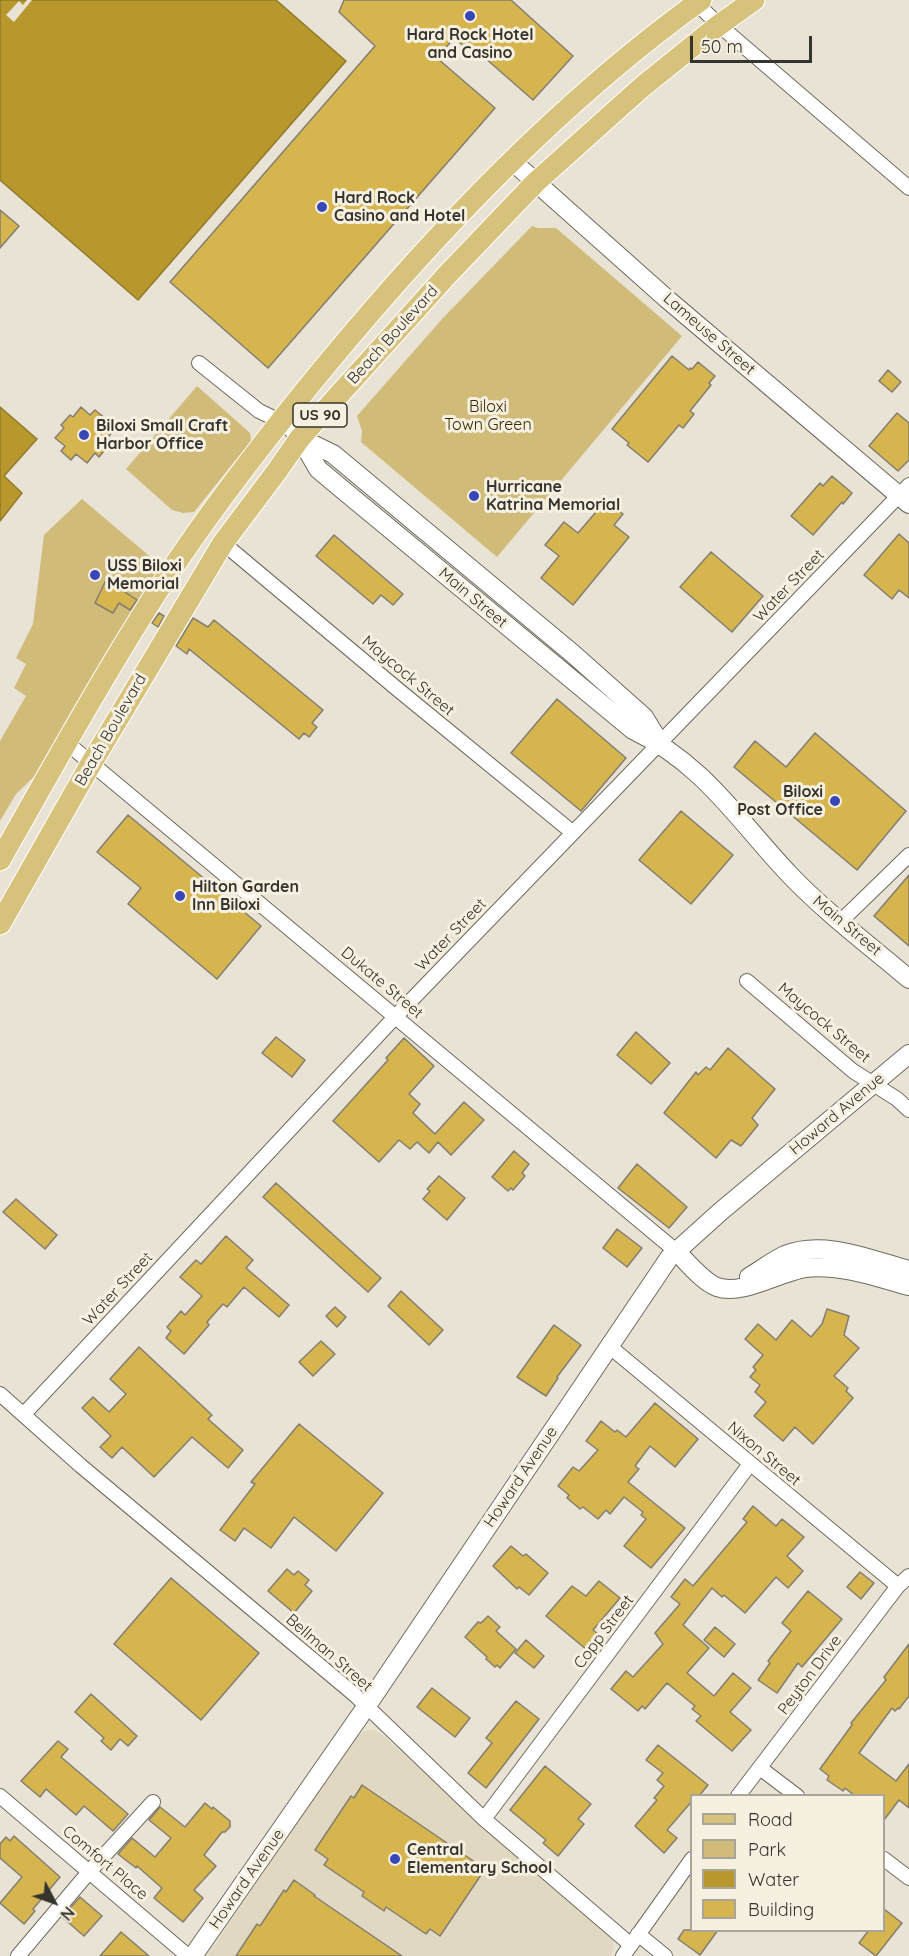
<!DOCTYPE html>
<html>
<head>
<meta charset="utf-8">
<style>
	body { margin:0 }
	#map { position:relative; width:909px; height:1956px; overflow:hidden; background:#e8e3d4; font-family:Quicksand,sans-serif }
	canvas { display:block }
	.legend { position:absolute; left:690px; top:1794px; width:195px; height:138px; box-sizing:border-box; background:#f6f0e1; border:2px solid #a9a599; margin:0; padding:8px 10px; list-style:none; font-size:18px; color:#36342e }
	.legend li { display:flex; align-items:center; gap:12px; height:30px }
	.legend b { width:30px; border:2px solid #a9a599 }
	.north { position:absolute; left:24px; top:1872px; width:60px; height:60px; -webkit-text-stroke:4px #f6f0e1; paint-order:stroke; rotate:131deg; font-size:16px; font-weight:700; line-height:24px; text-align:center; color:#36342e }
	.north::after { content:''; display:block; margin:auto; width:21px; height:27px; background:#36342e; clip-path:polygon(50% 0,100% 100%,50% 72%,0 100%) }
	.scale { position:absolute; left:690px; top:36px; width:122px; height:27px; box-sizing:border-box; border:3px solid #36342e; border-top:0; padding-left:8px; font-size:18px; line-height:21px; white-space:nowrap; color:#36342e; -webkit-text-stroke:4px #f6f0e1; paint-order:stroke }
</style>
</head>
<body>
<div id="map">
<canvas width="909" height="1956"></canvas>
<ul class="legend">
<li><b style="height:8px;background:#d7c27b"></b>Road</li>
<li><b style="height:16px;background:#d1bb79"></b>Park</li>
<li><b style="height:16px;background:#b8982c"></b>Water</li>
<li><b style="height:16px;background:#d6b54e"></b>Building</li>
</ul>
<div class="north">N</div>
<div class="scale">50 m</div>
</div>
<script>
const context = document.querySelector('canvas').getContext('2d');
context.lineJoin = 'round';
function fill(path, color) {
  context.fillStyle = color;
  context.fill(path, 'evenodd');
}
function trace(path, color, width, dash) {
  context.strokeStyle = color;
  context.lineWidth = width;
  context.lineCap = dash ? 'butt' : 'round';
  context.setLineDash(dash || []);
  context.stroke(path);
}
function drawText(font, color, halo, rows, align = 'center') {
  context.font = font + ' Quicksand,sans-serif';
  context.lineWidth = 6;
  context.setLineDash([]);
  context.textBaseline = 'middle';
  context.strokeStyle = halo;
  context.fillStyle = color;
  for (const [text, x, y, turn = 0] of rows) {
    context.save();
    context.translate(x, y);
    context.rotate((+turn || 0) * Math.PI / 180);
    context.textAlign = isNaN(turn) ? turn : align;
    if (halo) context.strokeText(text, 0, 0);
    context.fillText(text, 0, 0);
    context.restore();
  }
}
fill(new Path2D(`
	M368,1730h7l8,6 225,195 5,8 1,8 -3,9h-404l145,-214 7,-8z`), '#e0d8c1');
fill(new Path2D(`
	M532,226l6,2h18l126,108 -185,221 -136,-115 1,-11 -5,-15 86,-98z
	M197,386l53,47 1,8 -57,71 -11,1 -11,-3 -46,-41z
	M82,499l78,66 -118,204 -26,25 -16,27v-80l26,-45 -12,-8 12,-24 -10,-6 17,-34 11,-89z`), '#d1bb79');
const water = new Path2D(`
	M0,0h276l70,61 -208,239 -138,-120z
	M0,407l37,32 -33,37 18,17 -22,28z`);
fill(water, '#b8982c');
trace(water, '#917a2d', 1.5);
fill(new Path2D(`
	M27,0h5l-18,22 -8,-7 13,-14 4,4z`), '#e8e3d4');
const building = new Path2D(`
	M344,0h167l62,56 -40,44 -64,-56 -3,4 -12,-10 -17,20 58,50 -227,260 -98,-86 205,-236 -36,-34z
	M0,210l19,16 -19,22z
	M672,356l17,14 1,-2 2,1 6,-7 17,14 -6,7 2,2 -21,26 4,3 -11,14 -4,-3 -31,37 -21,-17 2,-2 -17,-14z
	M888,370l13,12 -9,10 -13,-11z
	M81,407l9,8 5,-5 11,9 -4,5 10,8 -8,11 4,3 -9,11 -4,-4 -8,10 -11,-9 -5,6 -10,-9 4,-5 -10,-8 9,-10 -3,-3 9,-10 3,2z
	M897,413l12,10v37l-11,11 -29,-25z
	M832,476l20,17 -9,11 -1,-2 -29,33 -22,-19 29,-33 3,3z
	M603,498l20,16 -9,11 15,12 -56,68 -32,-27 18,-22 -14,-11 19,-23 14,11 18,-21 -3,-2z
	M899,534l10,9v55l-10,-8 -7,9 -28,-24z
	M334,535l69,59 -10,11 -12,-10 -8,9 -57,-48z
	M711,552l52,44 -31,36 -52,-45z
	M108,576l20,11 -3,5 12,8 -7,10 -11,-7 -6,10 -18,-10z
	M159,613l5,3 -6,11 -6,-4z
	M193,618l15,9 6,-7 109,90 -11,13 5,4 -8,10 -5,-4 -5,6 -110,-90 -2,5 -11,-8z
	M557,699l69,59 -45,53 -70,-58z
	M815,733l91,78 -49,59 -123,-103 21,-26 31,26z
	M681,811l52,44 -42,49 -52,-44z
	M128,815l133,111 -44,53 -89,-75 13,-16 -44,-36z
	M909,875v71l-35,-30z
	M636,1032l34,31 -19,21 -34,-29z
	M276,1037l29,23 -13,17 -30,-24z
	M404,1038l30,28 -25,28 11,10 -7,9 22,21 29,-32 20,18 -33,35 -13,-13 -9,11 -12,-11 -7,7 -11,-9 -20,22 -46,-41 55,-61 -2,-2z
	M728,1048l47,41 -23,29 6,7 -17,21 -10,-6 -15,18 -52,-45 32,-41 2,3 8,-8 4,3z
	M514,1151l15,13 -7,9 3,3 -12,14 -2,-2 -3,3 -16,-14z
	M637,1164l50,43 -18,21 -51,-40z
	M439,1176l26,22 -18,22 -24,-21 7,-8 -3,-2z
	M276,1183l105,95 -13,14 -105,-95z
	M16,1199l41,36 -12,14 -42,-37z
	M617,1229l25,19 -15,19 -24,-19z
	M226,1236l27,24 -7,8 43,37 -10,12 -35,-30 -17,20 -4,-3 -16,18 2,3 -25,29 -18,-16 5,-7 -4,-4 14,-16 4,4 17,-19 -22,-19 16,-17 5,4z
	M401,1291l42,39 -14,15 -41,-39z
	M335,1307l11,10 -9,10 -11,-11z
	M827,1309l22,7 -5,19 15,13 -25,28 14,12 -2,3 7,7 -40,46 -18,-17 -12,14 -29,-25 12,-14 -11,-10 5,-7 -10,-8 6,-7 -3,-3 10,-12 -18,-16 13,-15 18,16 16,-20 19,17 11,-13z
	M554,1325l27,20 -24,32 1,1 -12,18 -29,-19z
	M321,1341l14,13 -22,22 -14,-14z
	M139,1347l73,68 -4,4 35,31 -15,18 -36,-31 -38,40 -32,-30 -10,11 -12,-11 11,-11 -29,-28 11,-11 16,15 17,-18 -16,-15z
	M655,1403l43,36 -23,28 -25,-21 -15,20 4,3 -11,13 57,46 -34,40 -27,-22 22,-27 -5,-4 2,-3 -19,-15 -14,17 -4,-4 -8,9 -15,-12 -3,2 -13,-11 2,-3 -11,-9 15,-19 6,4 19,-21 -12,-9 15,-20 14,11 2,-2 9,7z
	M299,1424l84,69 -47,58 -42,-34 -23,31 -27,-20 -9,13 -15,-11 35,-46 -4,-2z
	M753,1506l23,20 6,-7 22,18 -17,19 16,15 -15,17 -12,-11 -31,36 -21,-18 -2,2 -10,-9 -29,37 26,23 -22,25 27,23 19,-23 18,15 -21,24 21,18 -19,21 -36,-30 5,-5 -9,-7 3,-3 -28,-23 -22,26 -3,-3 -4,5 -27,-22 15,-18 7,6 30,-33 -8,-11 25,-29 -9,-7 14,-18 8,7 54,-64 -4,-3z
	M511,1546l12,10 3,-2 22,19 -19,22 -10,-8 -2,2 -24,-23z
	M287,1569l7,6 4,-4 11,9 -4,5 7,6 -18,22 -26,-22z
	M860,1572l14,11 -13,16 -14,-12z
	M171,1578l88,75 -58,67 -87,-76z
	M599,1581l21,17 -27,32 6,5 -12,15 -41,-34 26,-30 14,10z
	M808,1591l34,28 -40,48 -4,-4 -21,30 -19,-13 12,-17 -2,-2 23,-30 -9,-8z
	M488,1616l12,11 -4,4 20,18 -16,19 -3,-3 -2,2 -9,-8 1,-2 -22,-20 13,-15 3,1z
	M715,1627l20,17 -11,13 -20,-17z
	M526,1640l18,16 -10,12 -19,-15z
	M909,1644v52l-10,13 -1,-1 -3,3 -3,-3 -33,45 37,28 13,-17v44l-10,-8 -15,20v-24h-29l-10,-8 -2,3 -16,-11 2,-4 -9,-7 32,-44 -1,-2 35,-43 -2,-3z
	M432,1688l38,30 -15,19 -38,-30z
	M91,1694l46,42 -9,10 -8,-7 -9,11 -10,-9 3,-3 -29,-26z
	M516,1701l23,18 -53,69 -18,-15 24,-30 -6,-5z
	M58,1741l10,8 -7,8 67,57 -15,17 -29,-25 -8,9 -30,-26 -6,8 -19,-16z
	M658,1745l50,40 -9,11h-7v5l-25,29 10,8 -13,15 -29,-27 22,-26 -3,-2 10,-12 -7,-6 6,-7 -17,-13z
	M545,1766l46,38 -13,15 6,5 -26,32 -15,-13 3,-3 -36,-30z
	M362,1785l123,84 -45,67 -10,-7 -4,5 -40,-27 -2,4 -22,-15 2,-4 -40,-27 4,-6 -13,-9 36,-54 3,2z
	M205,1803l7,6 1,-2 17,14v6l-5,5h-3l-18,23 12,11 -22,24 9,8 -20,24 -29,-24 8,-10 -25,-22 -1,2 -18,-14 14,-16 23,19 16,-19 -22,-18 11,-13 25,20z
	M14,1836l46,41 -27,32 2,2 -11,13 -24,-21 22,-26 -22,-19v-14l6,-7 4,4z
	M294,1880l21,15 -1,1 88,60h-166l21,-32 3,2 24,-36 2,2z
	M80,1897l22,19 -18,20 -22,-19z
	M884,1909l18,14 -26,33 -17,-13 10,-13h15z
	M684,1930h34l-18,25 -22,-16z
	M121,1932l28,24h-49z`);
fill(building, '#d6b54e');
trace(building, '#837e70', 1.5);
const street = new Path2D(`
	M696,3l23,22 190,163
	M199,363l60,48 21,10 20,17
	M223,543l173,145 176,144
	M67,743l609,508
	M841,921l68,-66
	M747,981l106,90 44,28 12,11
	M609,1346l289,240
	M0,1394l81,72 274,229 129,124 147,126
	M24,1414l372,-398 513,-531
	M760,1768l37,28
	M0,1796l188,160
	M738,1796l160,-210 11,-10
	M484,1819l266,-355
	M884,1859l25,19
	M638,1934l27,22
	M18,1956l71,-84 64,-70
	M623,1956l69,-97`);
const secondary = new Path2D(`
	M512,161l155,138 242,205
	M300,438l18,31 19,16 296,245c71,34 104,89 156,144 36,38 80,71 120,105
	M300,438l33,16 239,199 72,64 16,26
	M676,1251c10,10 27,31 41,36 25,9 62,-15 88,-19 35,-4 71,9 104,18
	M749,1277c12,-7 23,-16 36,-22 39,-16 86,5 124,15
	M193,1956l173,-249 303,-449 51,-46 189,-158`);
const primary = new Path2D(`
	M0,860c50,-88 99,-177 153,-262 52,-82 113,-160 174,-234 111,-134 233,-262 374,-364
	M0,924l92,-162 131,-219 54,-72 23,-33 147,-163 89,-93 106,-95 77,-62 35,-25`);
trace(street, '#706b5d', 16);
trace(secondary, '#706b5d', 20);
trace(primary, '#fff', 23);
trace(street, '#fff', 14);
trace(secondary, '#fff', 18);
trace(primary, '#d7c27b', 21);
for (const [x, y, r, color] of [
	[470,16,6,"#3846b8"],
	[322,207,6,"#3846b8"],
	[84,435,6,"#3846b8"],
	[474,496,6,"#3846b8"],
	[95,575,6,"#3846b8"],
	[835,801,6,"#3846b8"],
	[180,896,6,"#3846b8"],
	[395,1859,6,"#3846b8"]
]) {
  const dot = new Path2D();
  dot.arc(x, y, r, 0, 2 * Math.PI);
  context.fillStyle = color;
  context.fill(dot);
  trace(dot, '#f6f0e1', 2);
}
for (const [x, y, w] of [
	[320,415,54]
]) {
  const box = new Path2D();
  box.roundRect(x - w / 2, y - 12, w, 24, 4.5);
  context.fillStyle = '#f6f0e1';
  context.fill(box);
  trace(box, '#36342e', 1.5);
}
drawText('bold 15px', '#36342e', null, [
	["US 90",320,415]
]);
drawText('bold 16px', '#36342e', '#f6f0e1', [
	["Hard Rock Hotel",470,35,"center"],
	["and Casino",470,53,"center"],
	["Hard Rock",334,198],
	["Casino and Hotel",334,216],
	["Biloxi Small Craft",96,426],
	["Harbor Office",96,444],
	["Hurricane",486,487],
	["Katrina Memorial",486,505],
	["USS Biloxi",107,566],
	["Memorial",107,584],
	["Biloxi",823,792,"right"],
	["Post Office",823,810,"right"],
	["Hilton Garden",192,887],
	["Inn Biloxi",192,905],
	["Central",407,1850],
	["Elementary School",407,1868]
], 'left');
drawText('16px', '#36342e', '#f6f0e1', [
	["Lameuse Street",709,334,41],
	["Beach Boulevard",393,335,-48],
	["Water Street",789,586,-46],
	["Main Street",473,598,40],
	["Maycock Street",408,676,40],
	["Beach Boulevard",111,730,-60],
	["Main Street",847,926,40],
	["Water Street",451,935,-46],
	["Dukate Street",382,983,40],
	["Maycock Street",824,1023,40],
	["Howard Avenue",837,1114,-40],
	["Water Street",118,1289,-47],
	["Nixon Street",764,1454,40],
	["Howard Avenue",521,1477,-56],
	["Copp Street",604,1632,-53],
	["Bellman Street",329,1653,41],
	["Peyton Drive",810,1675,-53],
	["Comfort Place",105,1863,40],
	["Howard Avenue",247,1879,-55]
]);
drawText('16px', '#372a00', '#f6f0e1', [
	["Biloxi",488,407],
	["Town Green",488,425]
]);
</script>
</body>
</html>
